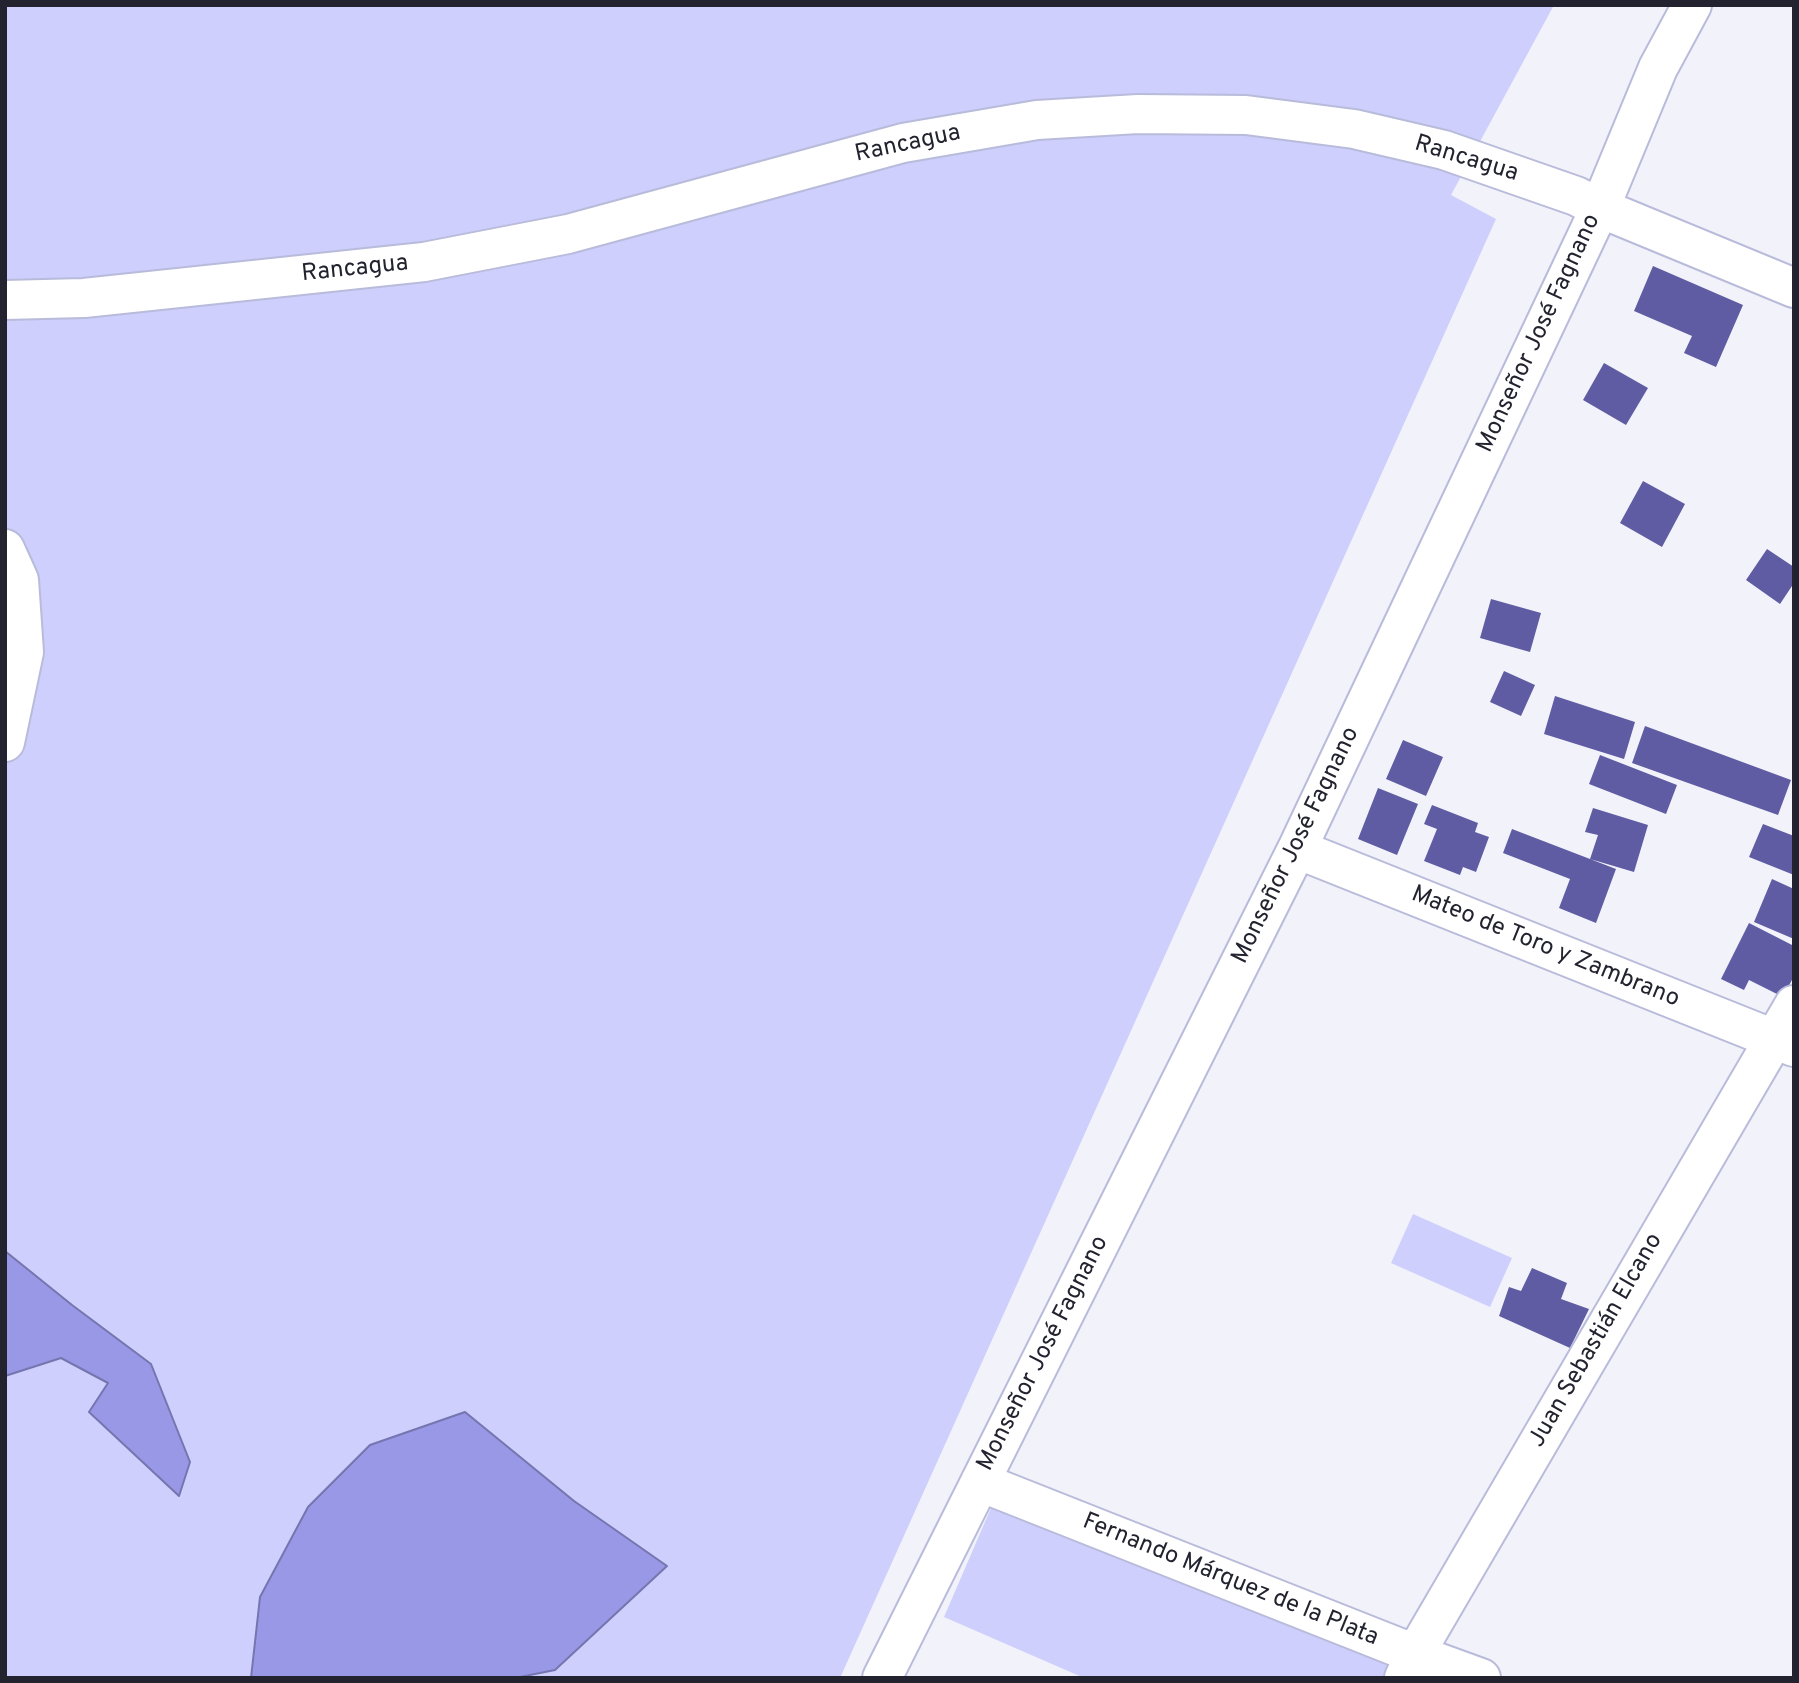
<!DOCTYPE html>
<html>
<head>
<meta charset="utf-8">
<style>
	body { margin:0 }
	#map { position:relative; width:1799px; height:1683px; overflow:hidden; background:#f2f3fa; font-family:Overpass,sans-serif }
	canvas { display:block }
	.frame { position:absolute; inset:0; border:7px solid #22232f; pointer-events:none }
</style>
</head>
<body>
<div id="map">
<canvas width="1799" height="1683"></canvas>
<div class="frame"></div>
</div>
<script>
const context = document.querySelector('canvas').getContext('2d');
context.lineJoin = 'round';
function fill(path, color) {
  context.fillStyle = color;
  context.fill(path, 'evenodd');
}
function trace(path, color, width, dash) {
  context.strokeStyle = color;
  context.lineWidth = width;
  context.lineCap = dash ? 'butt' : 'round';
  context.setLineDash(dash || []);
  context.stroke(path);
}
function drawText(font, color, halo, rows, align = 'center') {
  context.font = font + ' Overpass,sans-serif';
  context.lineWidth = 7;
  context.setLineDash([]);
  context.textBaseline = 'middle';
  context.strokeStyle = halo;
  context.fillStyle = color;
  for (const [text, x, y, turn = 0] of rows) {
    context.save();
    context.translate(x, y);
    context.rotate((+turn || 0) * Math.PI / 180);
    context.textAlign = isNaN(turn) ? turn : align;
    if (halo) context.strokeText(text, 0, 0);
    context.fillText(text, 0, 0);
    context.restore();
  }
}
fill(new Path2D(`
	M5,5h1549l-103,190 45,24 -656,1459h-325l40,-8 111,-104 -92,-65 -314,96 -9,81h-246v-302l56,-18 47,25 -19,29 90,83 -107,-190 -67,-54z
	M1413,1214l99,44 -22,49 -99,-44z
	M997,1494l407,176 -4,8h-316l-140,-61z`), '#cecffc');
const water = new Path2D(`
	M5,1251l67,54 79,59 39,98 -11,34 -90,-84 19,-29 -47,-25 -56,18z
	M465,1412l109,89 93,65 -112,104 -40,8h-264l9,-81 48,-90 62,-62z`);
fill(water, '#9998e6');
trace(water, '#7575af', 2);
fill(new Path2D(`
	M1653,266l90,39 -27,62 -32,-14 8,-17 -58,-25z
	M1604,363l44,25 -22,37 -43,-25z
	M1643,481l42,23 -23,43 -42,-24z
	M1767,549l27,18v16l-14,21 -34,-24z
	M1491,599l50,14 -11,39 -50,-14z
	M1504,671l31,14 -14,31 -31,-14z
	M1555,696l80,26 -11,37 -80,-25z
	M1645,726l146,54 -13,35 -146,-52z
	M1403,740l40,17 -17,39 -40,-17z
	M1600,755l77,30 -11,29 -77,-30z
	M1378,788l40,16 -21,51 -39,-16z
	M1432,805l46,18 -3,9 14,5 -13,35 -13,-5 -3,8 -36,-14 13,-32 -13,-5z
	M1593,808l55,17 -14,47 -44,-13 8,-24 -13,-3z
	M1763,824l31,12v39l-45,-18z
	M1512,829l104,40 -20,54 -37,-15 11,-29 -67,-26z
	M1772,879l22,10v50l-40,-17z
	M1749,923l45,23v30l-11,21 -34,-17 -5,10 -23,-11z
	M1532,1268l35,15 -6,16 28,10 -19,39 -71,-32 10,-29 12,4z`), '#5f5ca3');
const minor = new Path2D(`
	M5,300l79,-2 340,-36 144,-28 335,-91 134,-23 101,-6 108,1 108,14 90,21 132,46 24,12 194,80
	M5,549l14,31 5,72 -19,90
	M1297,849l497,198
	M980,1482l435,172 66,24
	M882,1678l415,-829 303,-641 58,-140 34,-63
	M1404,1678l11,-24 379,-649`);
trace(minor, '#b9bbdb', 42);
trace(minor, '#fff', 38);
drawText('24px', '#22232f', '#fff', [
	["Rancagua",908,145,-12],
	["Rancagua",1466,160,17],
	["Rancagua",355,270,-6],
	["Monseñor José Fagnano",1540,334,-65],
	["Monseñor José Fagnano",1297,846,-64],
	["Mateo de Toro y Zambrano",1545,948,22],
	["Juan Sebastián Elcano",1597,1341,-60],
	["Monseñor José Fagnano",1044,1354,-63],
	["Fernando Márquez de la Plata",1230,1581,22]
]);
</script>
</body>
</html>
